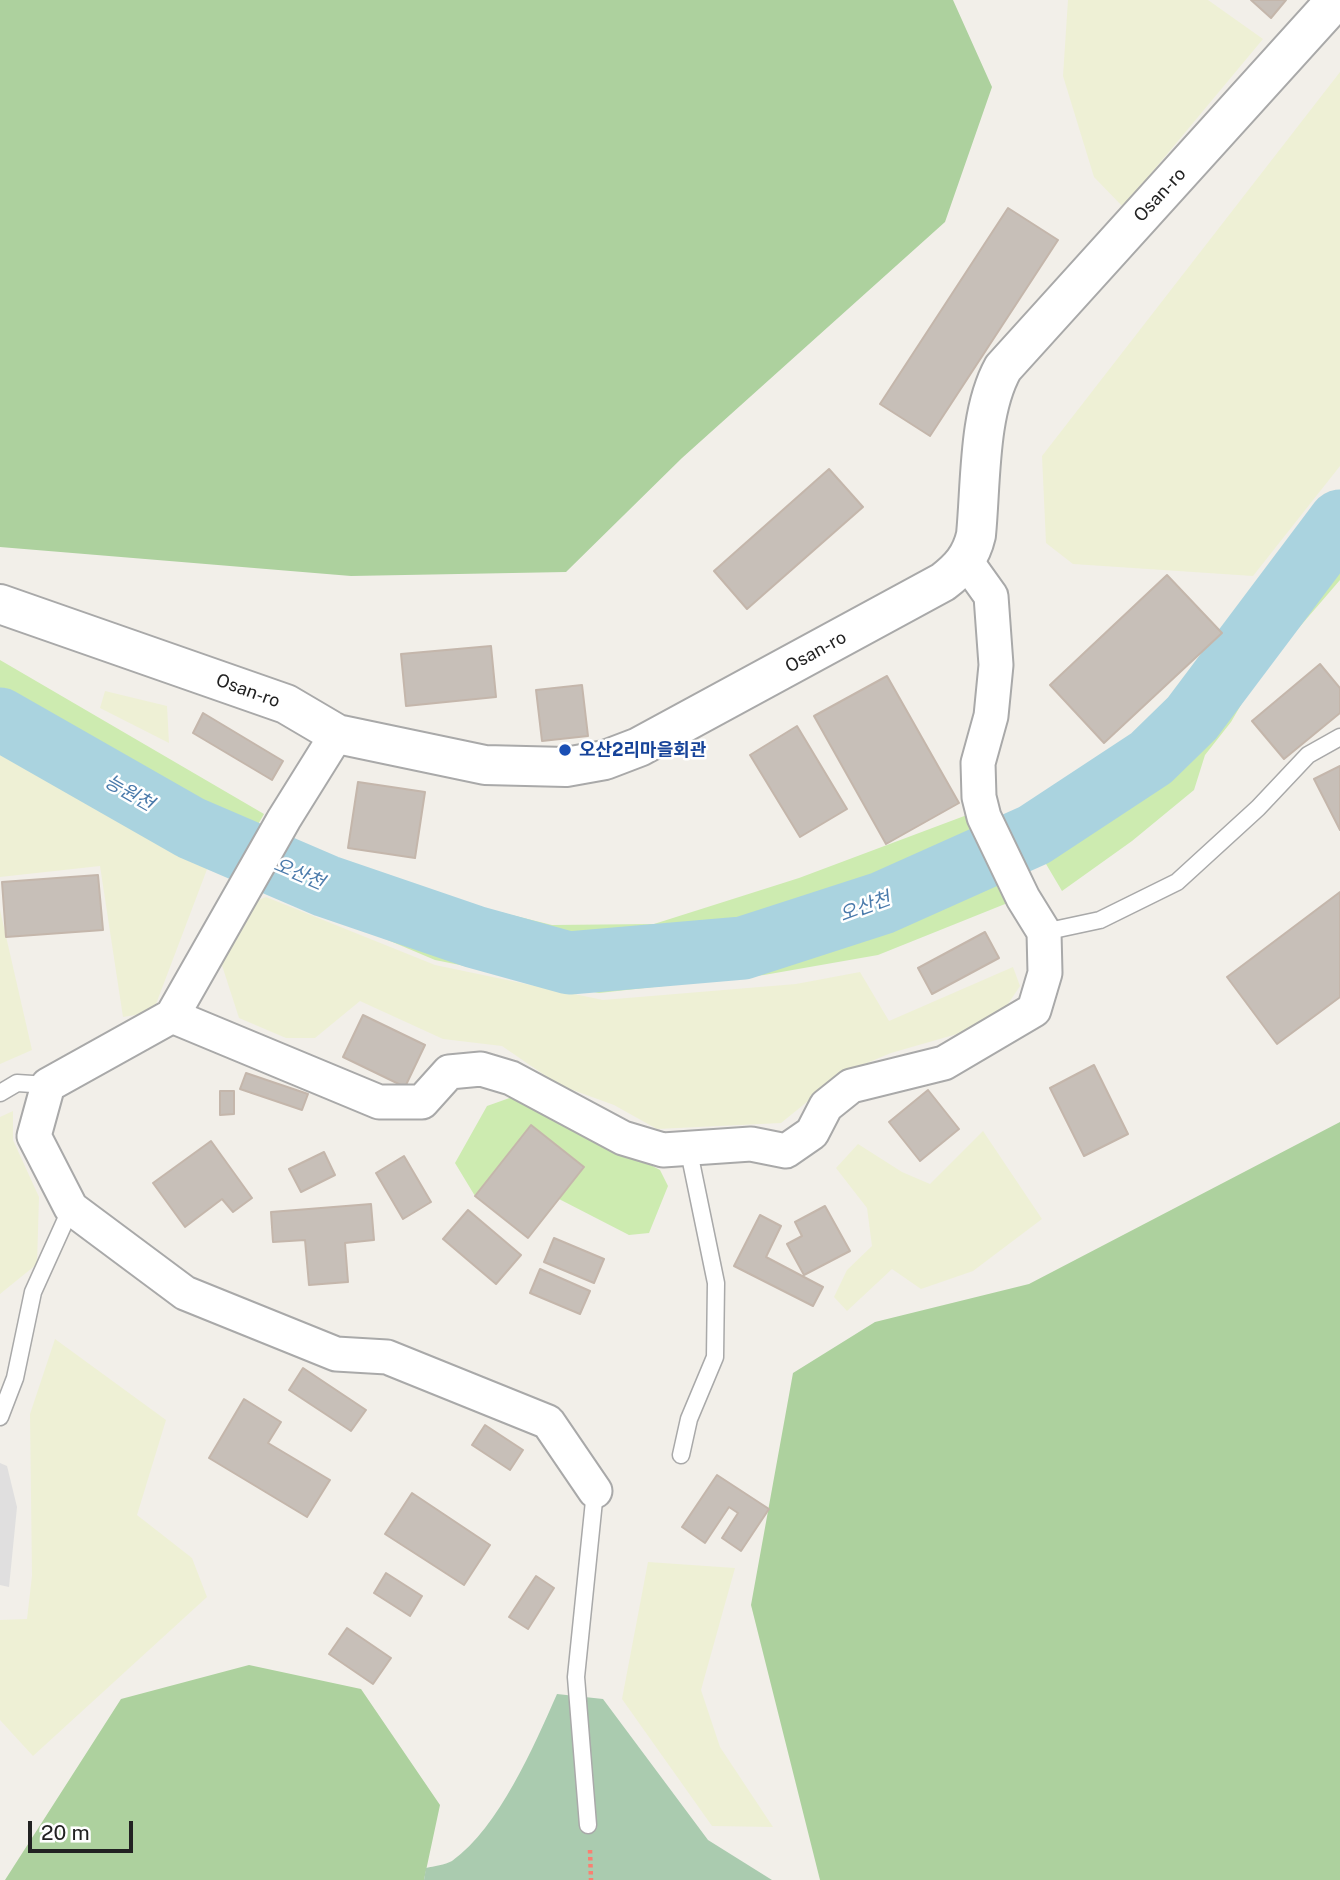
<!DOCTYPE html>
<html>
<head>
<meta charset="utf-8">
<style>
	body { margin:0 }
	#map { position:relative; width:1340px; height:1880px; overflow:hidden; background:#f2efe9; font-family:"Public Sans",sans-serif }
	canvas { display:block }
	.scale { position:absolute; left:28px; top:1821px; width:105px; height:32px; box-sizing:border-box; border:4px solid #222; border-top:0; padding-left:9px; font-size:21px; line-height:24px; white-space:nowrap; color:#222; -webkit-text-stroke:5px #fff; paint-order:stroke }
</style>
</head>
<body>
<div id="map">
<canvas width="1340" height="1880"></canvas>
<div class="scale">20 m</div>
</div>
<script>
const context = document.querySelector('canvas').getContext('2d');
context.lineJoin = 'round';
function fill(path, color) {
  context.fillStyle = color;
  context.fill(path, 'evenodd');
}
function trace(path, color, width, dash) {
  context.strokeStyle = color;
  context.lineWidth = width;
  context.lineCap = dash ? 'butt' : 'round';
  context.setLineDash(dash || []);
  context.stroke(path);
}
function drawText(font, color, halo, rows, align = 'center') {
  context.font = font + ' "Public Sans","Noto Sans KR",sans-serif';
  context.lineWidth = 5;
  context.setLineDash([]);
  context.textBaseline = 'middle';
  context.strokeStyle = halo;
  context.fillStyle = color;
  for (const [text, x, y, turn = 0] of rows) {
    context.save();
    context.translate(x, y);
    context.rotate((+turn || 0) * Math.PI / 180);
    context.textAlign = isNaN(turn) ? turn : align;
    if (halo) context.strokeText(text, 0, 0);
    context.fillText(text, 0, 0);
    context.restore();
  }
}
fill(new Path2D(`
	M0,1463l7,3 10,41 -8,80 -9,-2z`), '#e0dfdf');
fill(new Path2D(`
	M1068,0h140l55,39 -140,168 -29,-30 -31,-101z
	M1340,72v394l-87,110 -180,-12 -27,-21 -4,-87z
	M105,691l62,15 2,37 -69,-35z
	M0,752l209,112 -56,148 -30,5 -23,-151 -100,11z
	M266,897l169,68 168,35 193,-16 64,-12 29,49 124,-54 7,19 -16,24 -47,24 -66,19 -29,12 -28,15 -53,43 -124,6 -43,-24 -55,-20 -57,-39 -59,-7 -83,-38 -45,37h-29l-47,-20 -21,-65 33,-50z
	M0,910l32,140 -32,14z
	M13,1111v29l26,57 -2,67 -37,30v-177z
	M983,1131l59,88 -69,52 -52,18 -29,-20 -45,42 -13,-14 13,-27 25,-24 -5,-38 -31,-40 22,-24 44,28 28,12z
	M55,1339l111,81 -29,95 55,43 15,39 -174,159 -33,-36v-100l27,-1 5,-43 -2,-162z
	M648,1562l87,6 -34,122 19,57 53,80 -61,-1 -90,-127z`), '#eef0d5');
fill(new Path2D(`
	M1340,495v17l-153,204 -42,39 -117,77 -10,-14 53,-26 62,-43 54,-52 36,-43z
	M1340,530v50l-81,94 -28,48 -26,33 -11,35 -62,51 -70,50 -29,-49 68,-38 48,-37 49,-45 41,-59z
	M0,660l264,154 -19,33 -35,-16 -210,-119z
	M0,722l191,109 49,21 -4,12 -41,-14 -87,-49 -108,-53z
	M967,815l20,36 -108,48 -136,44 -174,16 -290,-98 10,-18 98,41 165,41 102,-1 145,-46z
	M996,860l19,40 -137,55 -114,20 -165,18 -164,-33 -170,-72 8,-19 45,20 249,78 176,-15 142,-44z
	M518,1095l142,75 8,16 -19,47 -20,2 -70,-36 -31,39 -53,-42 -20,-33 32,-57z`), '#cdebb0');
fill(new Path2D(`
	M0,0h953l39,87 -47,135 -263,236 -116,114 -215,4 -351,-29z
	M1340,1122v758h-520l-69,-275 42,-232 82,-51 154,-38z
	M249,1665l112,24 79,116 -16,75h-419l116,-181z`), '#add19e');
fill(new Path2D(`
	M557,1694l46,5 105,141 64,40h-348l2,-12c8,-2 19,-3 26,-7 47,-34 82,-115 105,-167z`), '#aacbaf');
trace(new Path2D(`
	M0,719l191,109 135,58 149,51 94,26 174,-15 139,-45 152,-68 117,-77 41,-40 148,-197`), '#aad3df', 63);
const building = new Path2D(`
	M1251,0h35l-15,18z
	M1008,208l50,32 -128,196 -50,-32z
	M829,469l34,38 -116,102 -33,-38z
	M1167,575l55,58 -118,110 -54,-58z
	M491,646l5,51 -90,9 -5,-52z
	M1320,664l20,24v25l-56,46 -32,-38z
	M887,676l72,127 -73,41 -72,-128z
	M582,685l6,51 -46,5 -6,-51z
	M203,713l80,48 -11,19 -79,-47z
	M797,726l50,83 -47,28 -50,-82z
	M1340,766v64l-26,-51z
	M358,782l67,10 -10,66 -67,-10z
	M98,875l5,55 -97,7 -4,-55z
	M1340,892v105l-63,47 -50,-67z
	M985,932l14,26 -67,36 -14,-26z
	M363,1015l62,30 -20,42 -62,-30z
	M1094,1065l34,69 -44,22 -34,-68z
	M246,1073l62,21 -6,16 -62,-21z
	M928,1090l31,39 -39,32 -31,-39z
	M220,1091h14v23l-14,1z
	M531,1125l53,42 -56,71 -53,-42z
	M211,1141l41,57 -19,14 -11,-13 -37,28 -32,-44z
	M324,1152l11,23 -34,17 -12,-23z
	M404,1156l27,46 -28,17 -27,-46z
	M371,1204l3,36 -29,3 3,39 -39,3 -4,-45 -32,2 -2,-30z
	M825,1206l25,45 -46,24 -17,-31 15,-8 -7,-14z
	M468,1210l53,45 -25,29 -53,-45z
	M760,1215l21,11 -15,31 57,30 -10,19 -79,-40z
	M554,1238l50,21 -10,24 -50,-21z
	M540,1269l50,22 -10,23 -50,-21z
	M303,1368l63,42 -15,21 -62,-41z
	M244,1399l37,23 -13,21 62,37 -23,37 -98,-59z
	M485,1425l38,25 -13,20 -38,-25z
	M717,1475l52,34 -28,42 -19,-13 16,-25 -9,-6 -24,36 -23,-16z
	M412,1493l78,52 -26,40 -79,-51z
	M386,1573l36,23 -12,20 -36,-23z
	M536,1576l18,12 -26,41 -19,-12z
	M347,1628l44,30 -18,26 -44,-30z`);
fill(building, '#c7bfb8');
trace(building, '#c4b6ab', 2);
const service = new Path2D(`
	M1044,932l56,-12 77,-38 81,-74 50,-53 32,-18
	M0,1093l17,-10 31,2
	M0,1417l15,-39 18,-86 38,-84
	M681,1455l8,-36 26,-62 1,-74 -28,-136
	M588,1825l-12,-148 19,-186`);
const minor = new Path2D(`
	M337,734l-53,85 -112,197 -124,69 -14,51 37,72 114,85 151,61 51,3 161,65 47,69
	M172,1016l207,86h43l27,-30 32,-3 30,9 112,60 40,12 88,-6 35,7 26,-18 14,-27 25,-20 93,-23 90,-53 11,-37 -1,-41 -21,-34 -39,-81 -5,-20 -1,-34 13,-47 5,-51 -5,-69 -25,-35`);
const tertiary = new Path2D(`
	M0,604l286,100 51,30 148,31 81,2 39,-7 34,-13 304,-165c17,-13 28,-25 33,-47 5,-51 2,-122 27,-167l333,-368`);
trace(service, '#a9a9a9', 19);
trace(minor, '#a9a9a9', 37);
trace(tertiary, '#a9a9a9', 42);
trace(new Path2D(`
	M590,1850l1,30`), '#fa8072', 4.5, [3.5, 3.5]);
trace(service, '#fff', 16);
trace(minor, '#fff', 33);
trace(tertiary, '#fff', 38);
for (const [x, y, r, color] of [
	[565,750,7,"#1a4fb4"]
]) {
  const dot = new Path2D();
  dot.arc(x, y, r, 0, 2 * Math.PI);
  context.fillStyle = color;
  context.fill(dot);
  trace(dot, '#fff', 2.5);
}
drawText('18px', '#222', '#fff', [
	["Osan-ro",1160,195,-47],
	["Osan-ro",816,652,-29],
	["Osan-ro",248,691,20]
]);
drawText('bold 18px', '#164399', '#fff', [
	["오산2리마을회관",579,750]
], 'left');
drawText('italic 19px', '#4a7aab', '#fff', [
	["능원천",129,793,30],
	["오산천",299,874,23],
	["오산천",865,907,-20]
]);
</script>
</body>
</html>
